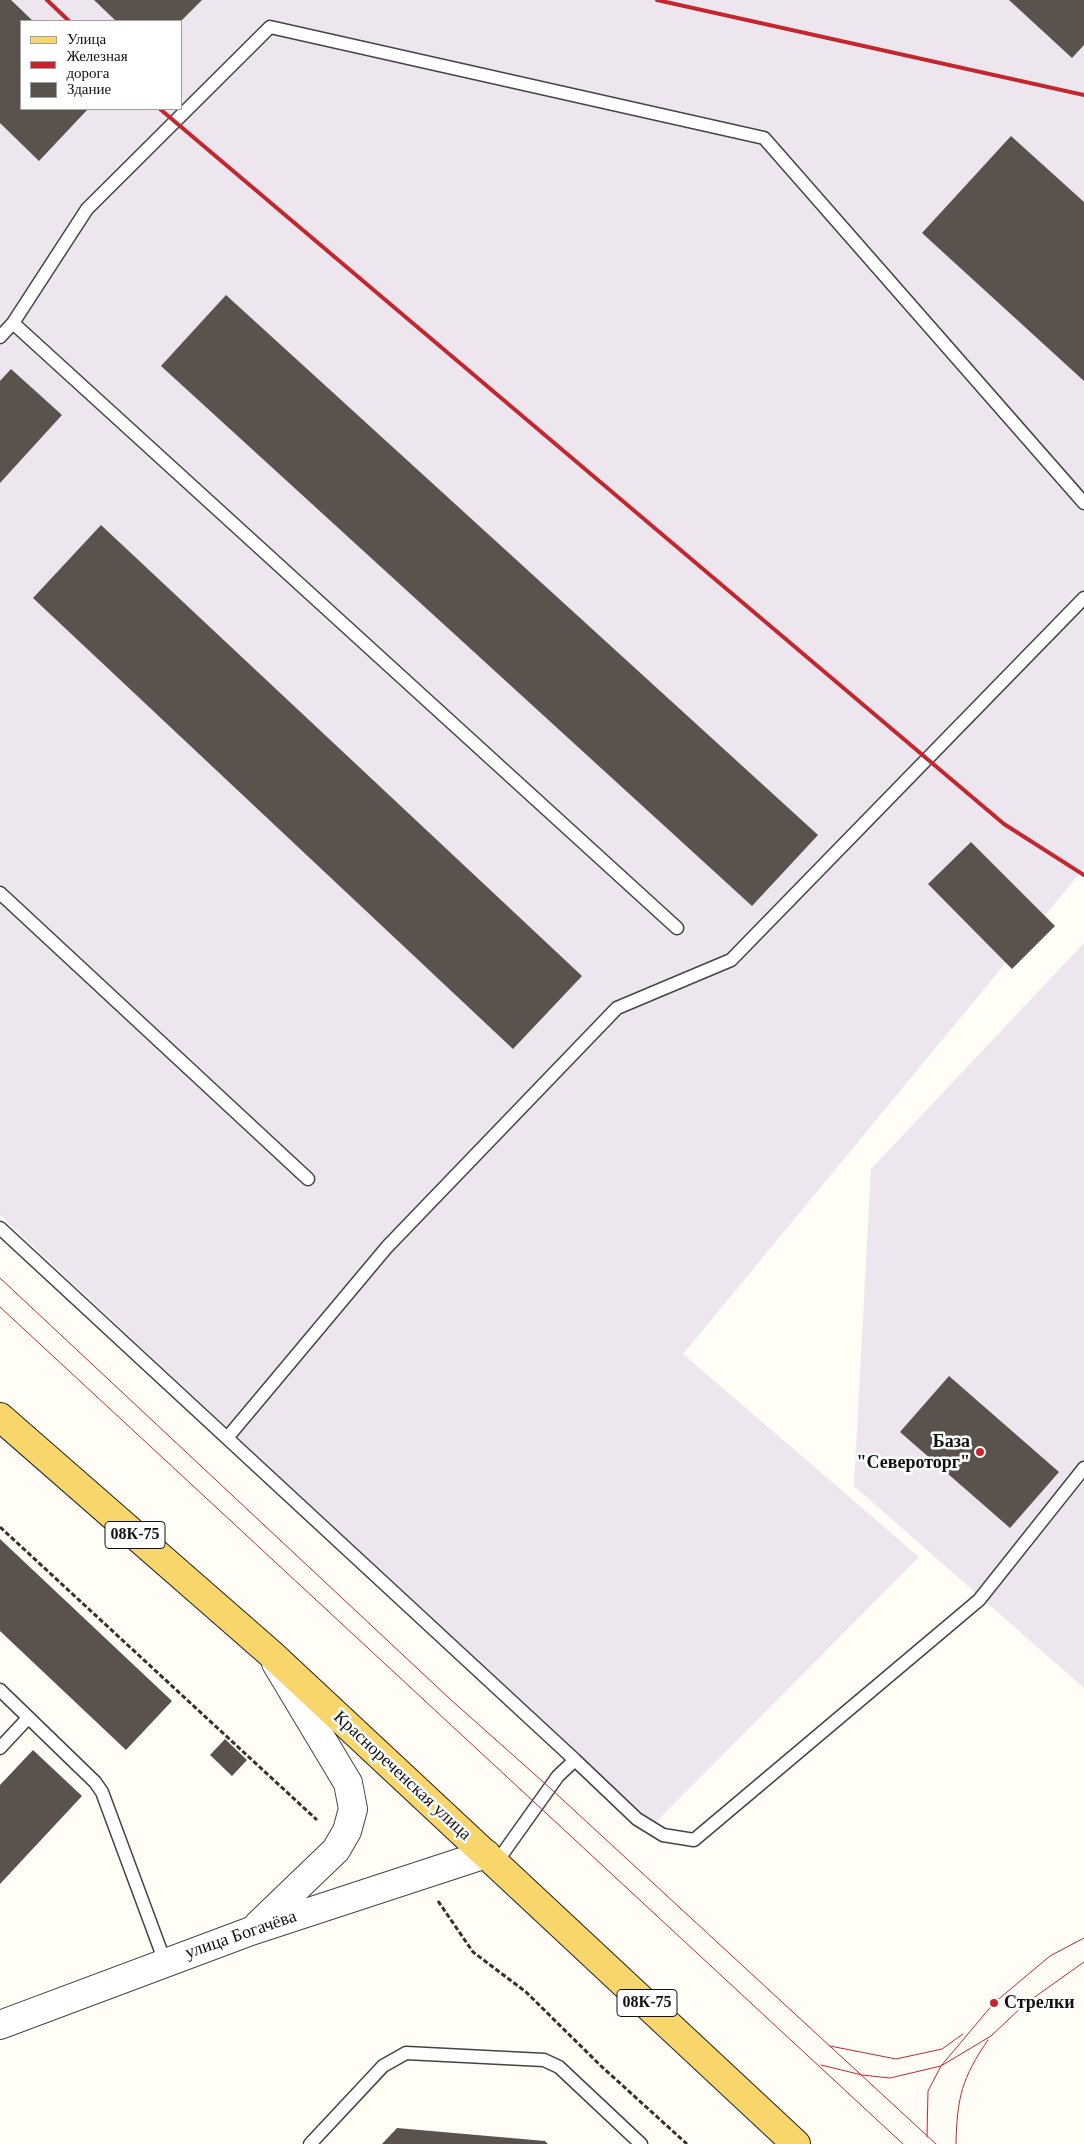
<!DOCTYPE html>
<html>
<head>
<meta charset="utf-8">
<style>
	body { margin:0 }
	#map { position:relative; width:1084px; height:2144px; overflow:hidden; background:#fffdf5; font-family:Georgia,serif }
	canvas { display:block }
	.legend { position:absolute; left:20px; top:20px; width:162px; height:90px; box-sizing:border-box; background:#fff; border:1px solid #a0a0a0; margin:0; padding:6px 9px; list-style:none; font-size:15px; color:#111 }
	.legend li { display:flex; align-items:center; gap:10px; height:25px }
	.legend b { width:25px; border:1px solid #a0a0a0 }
</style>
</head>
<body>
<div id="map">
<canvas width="1084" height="2144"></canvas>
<ul class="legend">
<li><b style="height:6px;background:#f9d66b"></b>Улица</li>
<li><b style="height:6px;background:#c4262e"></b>Железная дорога</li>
<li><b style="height:14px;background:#5a524d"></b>Здание</li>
</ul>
</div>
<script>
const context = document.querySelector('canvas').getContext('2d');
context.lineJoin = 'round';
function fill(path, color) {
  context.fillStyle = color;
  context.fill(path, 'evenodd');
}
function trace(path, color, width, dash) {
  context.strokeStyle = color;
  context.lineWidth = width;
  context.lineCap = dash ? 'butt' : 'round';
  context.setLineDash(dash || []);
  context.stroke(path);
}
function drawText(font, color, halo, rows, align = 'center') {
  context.font = font + ' Georgia,serif';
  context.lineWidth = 5;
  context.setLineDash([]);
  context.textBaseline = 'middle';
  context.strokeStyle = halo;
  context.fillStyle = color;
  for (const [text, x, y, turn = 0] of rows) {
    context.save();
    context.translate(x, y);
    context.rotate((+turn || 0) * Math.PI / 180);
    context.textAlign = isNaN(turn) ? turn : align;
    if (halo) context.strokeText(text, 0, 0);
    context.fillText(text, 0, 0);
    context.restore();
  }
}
fill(new Path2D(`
	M0,0h1074l10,9v859l-401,486 236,203 -267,269 -652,-611zM21,21h160v88h-160z
	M1084,943v745l-230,-202 17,-317z`), '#eee6ef');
fill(new Path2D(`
	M0,0h11l22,21h-12v88h67l-49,52 -39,-38z
	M94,0h108l-21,21h-65z
	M1009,0h75v45l-12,13z
	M1011,136l73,66v179l-162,-148z
	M226,295l592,540 -66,71 -591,-540z
	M11,369l51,46 -62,68v-102z
	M101,525l481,451 -69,73 -480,-451z
	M971,842l84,84 -43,43 -84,-85z
	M949,1376l110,96 -49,56 -110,-96z
	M0,1539l172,162 -46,49 -126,-119z
	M225,1739l22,21 -15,16 -22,-21z
	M33,1750l49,46 -82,88v-99z
	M397,2128l148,13 3,3h-166z`), '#5a524d');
const service = new Path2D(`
	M13,323l664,605
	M0,337l13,-14 74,-114 183,-182 494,111 320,365
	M0,893l308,286
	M0,1228l575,532
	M227,1438l160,-191 230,-239 114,-48 353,-362
	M0,1690l95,92 7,10 63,170
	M0,1748l28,-30
	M496,1863l62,-87 17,-16 62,59 26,16 31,5 285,-240 105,-132
	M310,2144l73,-78 23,-13 138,7 15,7 82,77`);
const tertiary = new Path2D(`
	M258,1925l78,-75 11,-19 6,-22 -5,-26 -72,-120
	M0,2025l251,-94 235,-77`);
const primary = new Path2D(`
	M0,1417l270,236 526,491`);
trace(service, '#444', 15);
trace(tertiary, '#444', 30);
trace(primary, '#222', 30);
trace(new Path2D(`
	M0,1527l317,293
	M438,1901l35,51 53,40 75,74 86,78`), '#333', 3, [5, 2.5]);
trace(service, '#fff', 12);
trace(tertiary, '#fff', 28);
trace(primary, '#f9d66b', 28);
trace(new Path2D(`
	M0,1278l450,421 100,89 386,356
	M0,1307l903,837
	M830,2046l66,13 46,-10 21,-15
	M821,2065l41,10 28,3 51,-12 50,-30 34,-32 59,-42
	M927,2137l1,-46 13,-25 53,-63 56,-47 34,-18
	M956,2144c1,-47 6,-66 32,-104`), '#c4262e', 1);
trace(new Path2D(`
	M47,0l22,21
	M657,0l427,95
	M160,109l844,715 80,51`), '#c4262e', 4);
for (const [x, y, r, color] of [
	[980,1452,5,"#c4262e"],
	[994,2003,5,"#c4262e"]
]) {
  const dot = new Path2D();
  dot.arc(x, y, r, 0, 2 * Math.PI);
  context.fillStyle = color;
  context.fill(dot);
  trace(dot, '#fff', 2);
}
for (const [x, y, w] of [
	[135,1535,60],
	[647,2003,60]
]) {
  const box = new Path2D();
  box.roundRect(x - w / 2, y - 13.5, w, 27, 4);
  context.fillStyle = '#fff';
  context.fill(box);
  trace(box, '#111', 1);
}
drawText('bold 16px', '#111', null, [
	["08К-75",135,1535],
	["08К-75",647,2003]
]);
drawText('bold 18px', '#111', '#fff', [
	["База",970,1442],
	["\"Североторг\"",970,1463],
	["Стрелки",1004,2003,"left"]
], 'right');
drawText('18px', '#111', '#fff', [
	["Краснореченская улица",402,1776,43],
	["улица Богачёва",241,1935,-19]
]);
</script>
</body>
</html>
